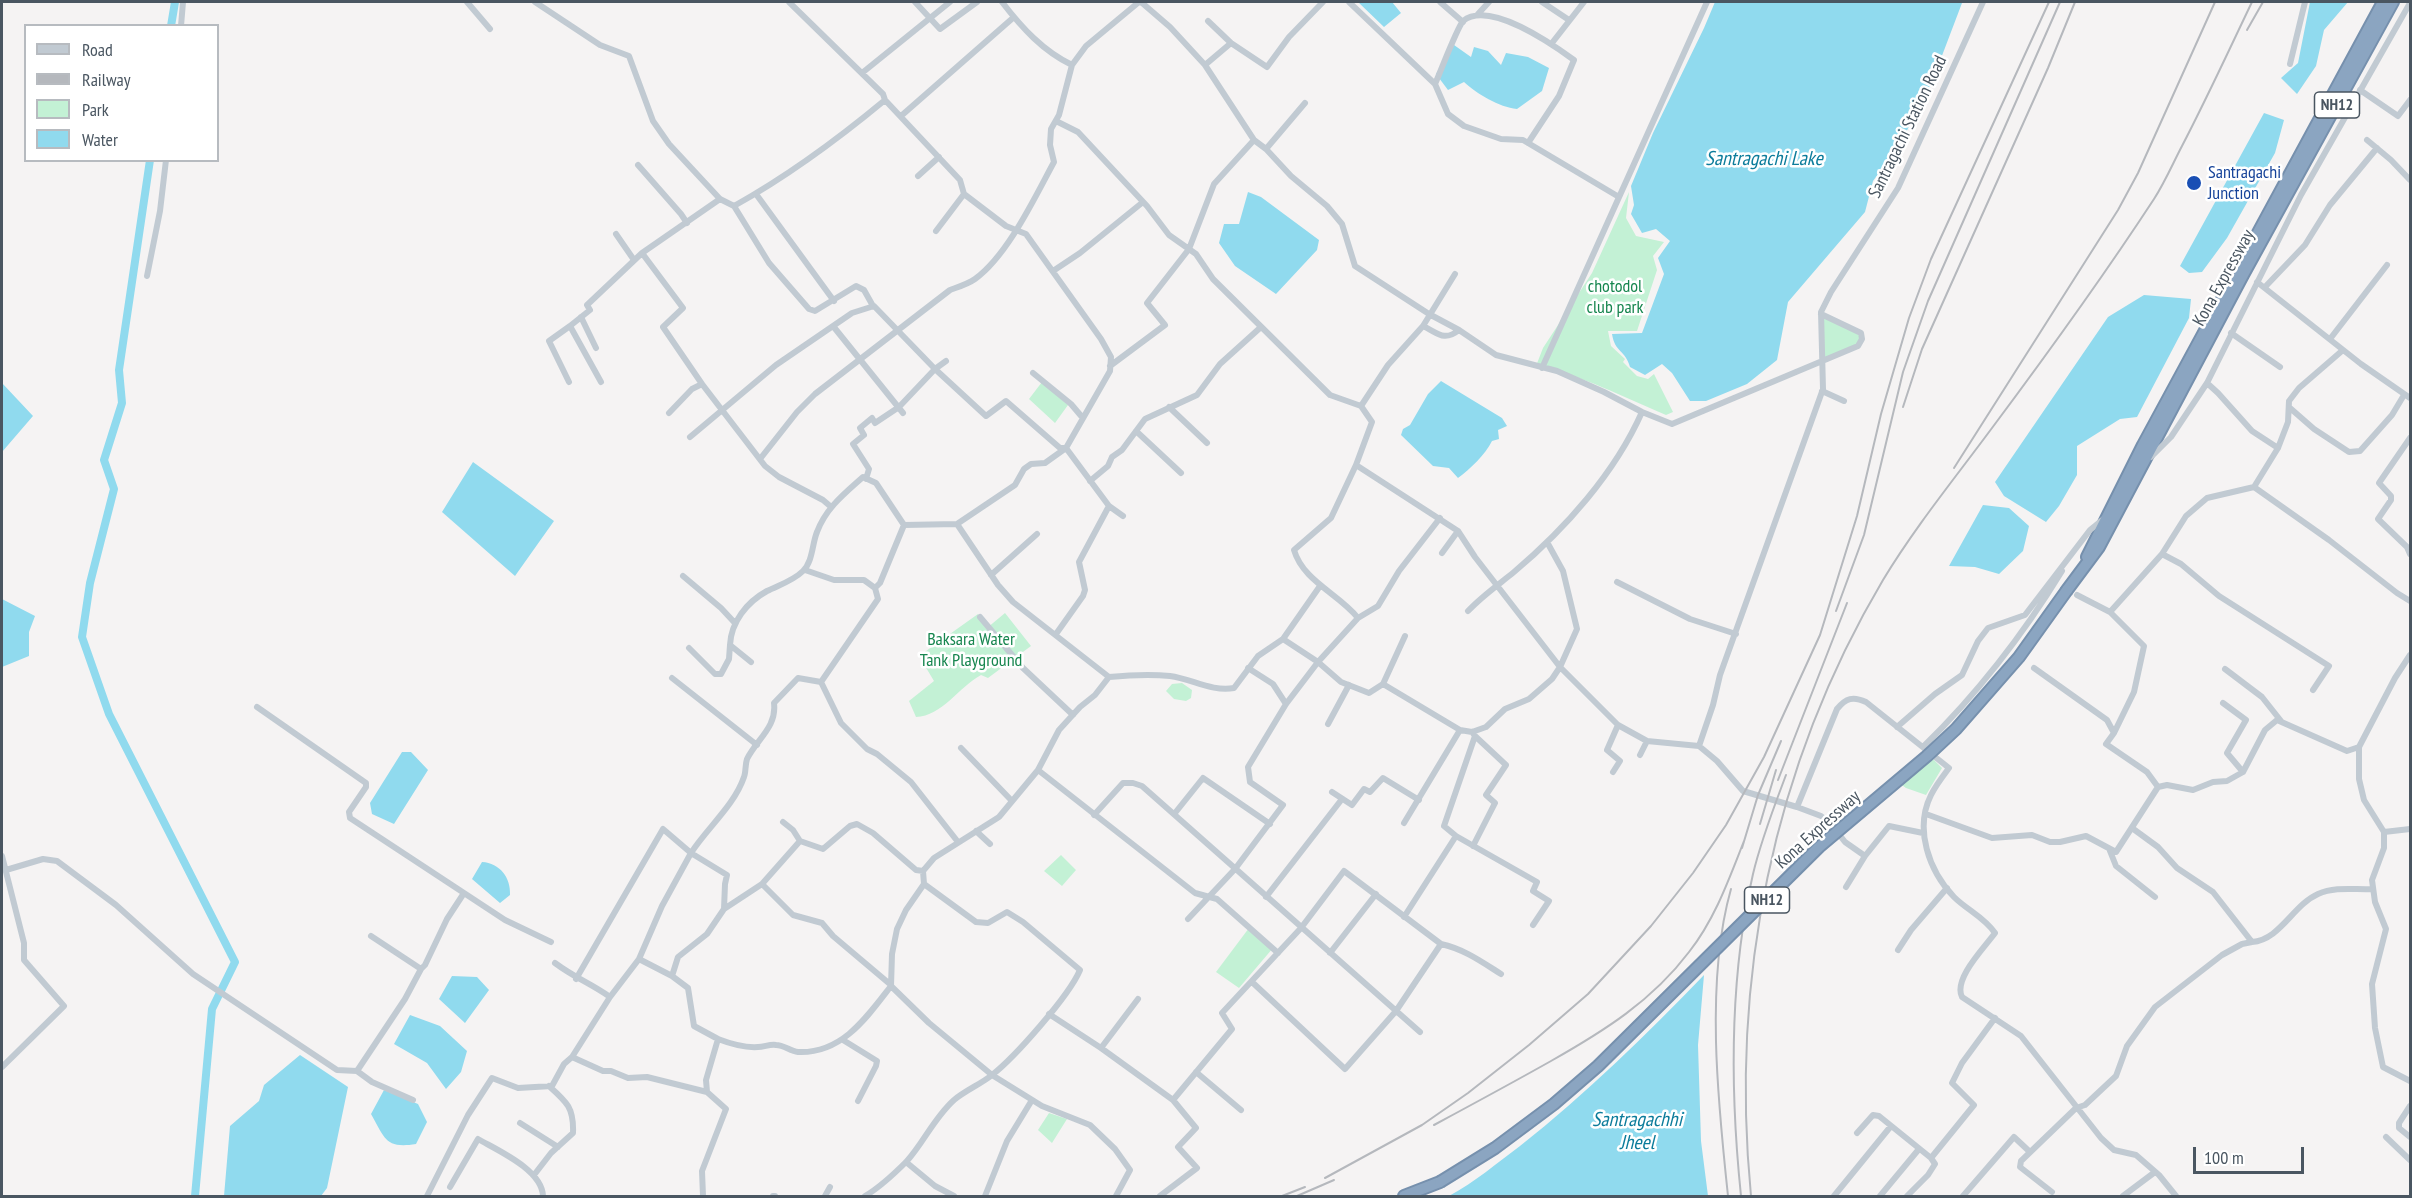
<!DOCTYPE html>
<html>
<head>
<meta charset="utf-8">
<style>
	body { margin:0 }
	#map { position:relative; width:2412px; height:1198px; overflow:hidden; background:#f5f3f3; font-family:"PT Sans Narrow",sans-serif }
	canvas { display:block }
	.frame { position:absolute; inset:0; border:3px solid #4a5661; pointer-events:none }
	.legend { position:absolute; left:24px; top:24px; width:195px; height:138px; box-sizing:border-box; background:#fff; border:2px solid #b7bbc0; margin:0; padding:8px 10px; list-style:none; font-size:18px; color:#4a5661 }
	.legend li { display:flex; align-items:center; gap:12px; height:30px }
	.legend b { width:30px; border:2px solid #b7bbc0 }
	.scale { position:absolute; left:2193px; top:1147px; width:111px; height:27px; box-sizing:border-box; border:3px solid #4a5661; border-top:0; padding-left:8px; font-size:18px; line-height:21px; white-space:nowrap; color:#4a5661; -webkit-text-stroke:4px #fff; paint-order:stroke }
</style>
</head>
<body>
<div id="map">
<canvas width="2412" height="1198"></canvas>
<div class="frame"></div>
<ul class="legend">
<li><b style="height:8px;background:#c1cad2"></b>Road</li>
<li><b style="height:8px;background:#b5b8bd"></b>Railway</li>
<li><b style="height:16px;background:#c3f1d5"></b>Park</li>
<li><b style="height:16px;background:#90daee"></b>Water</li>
</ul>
<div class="scale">100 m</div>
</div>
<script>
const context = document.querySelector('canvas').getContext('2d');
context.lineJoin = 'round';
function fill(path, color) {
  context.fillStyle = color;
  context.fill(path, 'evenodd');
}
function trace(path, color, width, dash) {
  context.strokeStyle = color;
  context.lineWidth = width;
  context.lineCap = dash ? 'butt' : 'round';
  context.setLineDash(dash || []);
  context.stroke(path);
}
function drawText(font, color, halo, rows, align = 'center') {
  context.font = font + ' "PT Sans Narrow",sans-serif';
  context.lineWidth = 5;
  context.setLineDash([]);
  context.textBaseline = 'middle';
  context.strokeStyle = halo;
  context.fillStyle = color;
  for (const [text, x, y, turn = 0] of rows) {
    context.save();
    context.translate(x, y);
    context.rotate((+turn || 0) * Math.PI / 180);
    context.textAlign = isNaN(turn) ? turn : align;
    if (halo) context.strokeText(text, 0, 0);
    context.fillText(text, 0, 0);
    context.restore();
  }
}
fill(new Path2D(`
	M1629,192l-3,26 10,18 28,6 -11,14 4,14 -20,61h-29l3,15 14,13 -2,3 14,14 11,3 6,-5 19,38 -7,3c-43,-18 -84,-40 -130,-49l7,-18 49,-75z
	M1822,316l39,17 -3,13 -34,15z
	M1042,382l26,23 -13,18 -26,-24z
	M1005,613l26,33 -43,32 -7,-3c-22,12 -39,41 -65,42l-7,-16 25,-20 -15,-25 59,-42 9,14z
	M1182,683l10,7 -1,8 -5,3 -12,-2 -8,-8 6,-7z
	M1930,756l12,12 -16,27 -20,-7 -7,-5z
	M1061,855l15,15 -14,16 -18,-15z
	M1249,928l24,20 -34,40 -23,-16z
	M1049,1113l18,6 -15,24 -14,-13z`), '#c3f1d5');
fill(new Path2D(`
	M1358,2h34l9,11 -17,14z
	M1715,2l247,1 -30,79 -32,62 -27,37 -8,31 -77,90 -11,58 -30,24 -41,17h-16l-18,-28 -10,-9 -17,11 -15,-8c-5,-18 -15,-14 -18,-33l30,-1 22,-59 -6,-16 12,-17 -14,-12 -14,4 -11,-19 3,-9 -3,-19 22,-53 51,-105z
	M2310,2h38l-24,28 -8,36 -19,28 -16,-16 17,-15z
	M1454,45l17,12 3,-10 14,4 13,14 5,-12 22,4 21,11 -7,23 -25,18c-18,-2 -40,-15 -53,-27l-16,8 -12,-16z
	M2264,113l20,7 -9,33 -48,85 -25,34 -13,1 -9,-7z
	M1248,192l13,5 58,43 -2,10 -41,44 -41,-28 -16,-23 5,-19h15z
	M2144,295l47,4 -2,19 -52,99 -17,2 -43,27v29l-18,31 -13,16 -42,-26 -9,-14 113,-165z
	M1441,381l61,37 5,8 -9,4 1,9 -7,2c-7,14 -22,28 -34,37l-9,-10 -16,-2 -32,-31 2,-6 7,-4 18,-31z
	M2,383l31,33 -31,36z
	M473,462l81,59 -39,55 -73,-64z
	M1983,505l26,3 20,18 -6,25 -24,23 -24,-7 -26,-1z
	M2,599l33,17 -6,16v24l-27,11z
	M402,752h9l17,18 -34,54 -22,-10 -2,-11z
	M482,862c18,1 29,16 28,33l-10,8 -28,-24z
	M1704,975l-6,70 3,96 7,55h-259c26,-14 48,-33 71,-50 66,-52 126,-111 184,-171z
	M452,976l25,1 12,13 -24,33 -26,-24z
	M410,1015l30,11 27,25 -6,21 -15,17 -19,-26 -33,-19z
	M300,1055l48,32 -21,101 -6,8h-97l6,-70 29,-25 5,-16z
	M384,1090l34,14 9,18 -11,22c-31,5 -31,-6 -45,-30z`), '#90daee');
trace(new Path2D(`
	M171,26l4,-24
	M150,160l-31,210 3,33 -18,57 10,29 -24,94 -8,54 27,77 126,248 -23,47 -17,187`), '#90daee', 8);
const highway = new Path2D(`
	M2087,557l56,-112 240,-443
	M2067,590l32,-43 144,-272 150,-273
	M1404,1196l36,-14`);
trace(highway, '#7690ad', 14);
trace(new Path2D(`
	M467,2l23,27
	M535,2l65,43 29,11 24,65 16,23 51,55 14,7 35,57 40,46 6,2 41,-25 8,4 9,16
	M789,2l94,92 2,6 75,80 4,14 42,32 20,8 75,105 10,18 -1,14 -44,77 -21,15 -14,1 -7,5 -9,16 -58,39
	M915,2l25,27 37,-27
	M1002,2c20,26 41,49 70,63
	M1141,2l29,25 35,38 49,75 12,9 25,27 36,30 15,18 13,42 74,48 30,16 37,25 61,16 47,21 38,20 30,12 186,-78 4,-7 -1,-6 -40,-19
	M1349,2l86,82 13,30 16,12 37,13 22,1 96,57
	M1440,2l23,20
	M1542,2l27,18
	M1983,2l-85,186 -67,104 -10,20 2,77 -103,286 -7,30 -14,41 18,15 26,30 54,16 40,-98c9,-11 16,-13 29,-7l83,66c-6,8 -13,17 -18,27 -17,34 -2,76 23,102 13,13 30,20 41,36 -11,15 -42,46 -33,64l59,39 80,102 13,12 22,5 23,20 17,21
	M1478,14l11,-12
	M1208,21l23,22 36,24 22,-30 34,-35
	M181,26l2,-24
	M1552,43l32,-41
	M2290,64l15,-62
	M1205,65l26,-22
	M862,73l88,-71
	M1435,84c5,-11 22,-56 28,-63 26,-21 89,23 111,39l-15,36 -31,47
	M2360,90l38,26 12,-16
	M901,116l113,-99
	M1056,121l22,11 69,74 22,29 27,19 17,25 117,116 31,11 11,16 -16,43 -25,53 -37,32c9,31 45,44 64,68
	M2367,140l24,20 19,20
	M1266,149l39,-46
	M638,165l43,49 6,9
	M918,176l21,-19
	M756,194l78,107
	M734,206c54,-30 104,-67 151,-106
	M936,231l28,-37
	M616,234l18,26
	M642,253l41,55 -20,19 39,57
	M1053,271l27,-18 63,-51
	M147,276l13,-65 6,-51
	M2257,282l104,82 49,34
	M2265,287l40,-42 25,-40 47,-57
	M581,317l15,31
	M833,326l70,87
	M1423,326c15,7 21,16 36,4
	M2231,333l49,34
	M2330,339l57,-74
	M2343,350l-44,38 -10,13 -1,21 -10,26 -24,39 75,53 68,53 13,8
	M1110,366l55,-41 -18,-22 42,-54 25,-65 40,-44
	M1542,368l165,-366
	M1033,373l38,31 11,13
	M569,382l-20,-41 21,-15
	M601,382l-31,-56 20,-16 -3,-5 55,-52 78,-54
	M2207,383l11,10 34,38 26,17
	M1822,391l22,10
	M1361,406l27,-41 35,-39 32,-52
	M1169,407l38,36
	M2290,408l24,21 35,23 11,-1 32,-36 12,-20
	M669,413l23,-24 10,-5 63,82 14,11 44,23 7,6
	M1136,431l45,42
	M690,437l86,-72 76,-52 22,-7 61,63 51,47 20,-15 54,47h6l43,58 14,10
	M2410,438l-31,45 12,13v4l-13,19 29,28 3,7
	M2151,457l20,-20 36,-54 94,-188 109,-192
	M760,459l37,-47 18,-18 135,-104c8,-3 18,-6 25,-11 33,-24 60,-82 79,-117l-4,-17 1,-16 8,-14 13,-50 14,-19 53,-44
	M1356,465l102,66 17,26 85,110 58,58 29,16 52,5
	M866,479l3,-10 -16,-25 11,-9 -4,-7 12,-10 3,5 24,-16 36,-38 11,-8
	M1090,481l18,-15 4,-9 10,-7 23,-31 52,-24 23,-31 41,-37
	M1442,553l16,-22
	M2162,554l24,-38 21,-18 47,-11
	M805,570l29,10h30l11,8 5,-5 24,-58 53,-1 41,61 15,17 96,75
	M991,575l46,-41
	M683,576l38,32 13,14
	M1617,582l73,37 46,15
	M2077,595l33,17 34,34 -10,46 -20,41
	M1468,611c14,-15 30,-26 46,-39 51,-43 101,-99 128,-160
	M2110,612l52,-58 19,10 38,32 110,70 -16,24
	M980,617l43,51 50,47
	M1056,634l27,-38 2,-6 -6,-28 30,-56
	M1283,639l37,-53
	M689,648l26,26h6l8,-15 1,-14
	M2410,655l-15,23 -36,69v32l5,21 20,32v16l-12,32 3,22 11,27 -14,55 3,44 8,39 27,14
	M751,662l-21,-17c1,-23 17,-43 37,-54 12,-6 26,-10 36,-20 10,-10 9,-27 14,-39 9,-24 27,-38 46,-55l13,6 28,42
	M1248,668l25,16 13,20
	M2034,668l73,52 7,13 -8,11 41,28 11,15
	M2225,669l37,28 19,24
	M672,678l85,67
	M821,682l20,41 26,26 10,5 34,28 47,60
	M1383,684l22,-48
	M2223,703l23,17 -19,33 16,19
	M257,707l109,76v4l-17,25 1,6 155,102 46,22
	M1328,724l21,-39
	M1897,727l38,-33 27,-19 16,-34 10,-13 37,-13 65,-85 16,-13
	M1923,747c54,-53 100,-112 139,-176
	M961,748l51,53
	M1640,755l7,-14
	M1038,770l157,123 22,6 61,54
	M1613,772l7,-11 -13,-11 11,-25
	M1332,792l20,13 12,-16 6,3 13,-14 36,22
	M1797,807l24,9 10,8 14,18 20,14
	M1175,813l28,-35 67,46
	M1926,814l66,24 40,-3 18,7h10l26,-6 30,16 42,-65 9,-2 26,5 20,-8 14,-1 16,-9 22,-42 12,-10 70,31 12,-4
	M1094,815l29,-32h10l9,3 278,246
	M783,822l10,8 7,11
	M1404,823l56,-93
	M2132,828l26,19 19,21 36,24 39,50c28,-2 41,-37 66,-48 18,-8 37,-4 55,-5
	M976,831l14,13
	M2384,832l26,-3
	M1456,836l81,46 -4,9 16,10 -16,24
	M1473,846l22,-43 -9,-8 20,-30 -31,-29
	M2110,851l6,15 39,31
	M2,856l22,87v17l40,46 -62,61
	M6,870l37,-11 14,2 59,44 77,69 144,96 20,1 15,11 41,18
	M762,884l31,31 29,8 11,13 58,49
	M1846,887l19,-31 24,-30 34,7
	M1266,897l76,-98
	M724,909l1,-25 2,-9 -36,-22c16,-25 43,-47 53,-76 2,-5 1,-12 3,-18 10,-20 30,-32 27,-56l24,-25 23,4 57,-83 -3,-11
	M1404,917l52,-81 -12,-10 31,-90 -3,-4
	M1188,919l47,-50 48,-64 -33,-23 -2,-15 38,-63 32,-42 40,-44 20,-12 21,-35 41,-53
	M371,936l50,33
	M1898,950l13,-20 36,-42
	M1330,953l46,-59
	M639,959l33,17
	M555,963c20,15 35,20 55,34
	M1252,982l93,87 51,-58 45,-67
	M891,986l1,-32 5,-25 9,-19 18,-26 -1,-13 11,-13 65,-41 39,-47 21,-40 21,-23 15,-12 14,-18c21,-2 41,-3 61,-1 22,3 42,16 64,12l24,-32 25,-17 35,23 23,20 28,11 14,-9 77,46 12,2 14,-5 19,-18 24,-10 23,-20 8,-12 17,-38 -14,-58 -16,-29
	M1049,1014l52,34 72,52 23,28 -18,19 19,21 -37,28
	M718,1039l-24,-13 -6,-38 -16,-12 6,-19 29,-23 17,-25 38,-25 38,-43 23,8 27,-23 7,-2 16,9 43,37 7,1
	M843,1040l34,21 -1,5 -18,35
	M1101,1048l37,-49
	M572,1057l31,14h8l17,7 19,-1 60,15
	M357,1071l48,-72 16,-30 4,-4 22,-46 17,-26
	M1196,1072l45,38
	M1173,1100l59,-71 -10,-16 79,-85 43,-57 97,73c23,5 41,18 60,30
	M2410,1106l-11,17v5l11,9
	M520,1123l38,24
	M1857,1133l16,-18 6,1 52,42 43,-53 -22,-22 10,-20 33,-45
	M2386,1137l24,23
	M906,1162l29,24 19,10
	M534,1175l17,-22 22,-20c1,-25 -6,-31 -24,-47
	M450,1187l28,-48c21,12 64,31 65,57
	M2052,1192l-32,-25 1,-6 55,-53 9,-3 31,-29 11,-30 28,-39 67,-52 20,-11 10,-2
	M427,1196l41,-81 24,-37 26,10 34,-2 12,-22 8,-7 38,-60 29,-38 23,-53 29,-53 -28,-24 -87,150
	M703,1196l-1,-25 24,-62 -19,-17 -1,-12 12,-41c13,5 26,9 40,8 6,0 12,-3 18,-2 8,0 14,6 22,7 44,2 69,-35 93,-66l38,37 63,52 50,31 48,19 25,24 15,21 -14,26
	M773,1196h2
	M825,1196l5,-9
	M865,1196c14,-8 30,-23 42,-35 17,-19 27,-43 47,-61 12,-10 27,-16 38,-25 23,-18 77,-79 88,-105l-57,-48 -16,-10 -19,11 -12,-1 -52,-38
	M985,1196l22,-55 25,-41
	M1834,1196l57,-70
	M1880,1196l39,-47
	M1907,1196l21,-21 7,-11 -4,-6
	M1963,1196l51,-59 16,15
	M2123,1196l32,-24`), '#c1cad2', 6);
trace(highway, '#8ba5c1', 10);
trace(new Path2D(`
	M2247,30l16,-28
	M1903,407l19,-58 126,-281 27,-66
	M1954,468l164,-258 20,-37 77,-171
	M1836,611l28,-76 39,-163 25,-71 132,-299
	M1778,780l69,-177
	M1760,824l16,-54
	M1742,848l16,-53 23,-54
	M1434,1125c39,-21 78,-42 117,-64 53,-30 101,-60 138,-109 26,-33 40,-73 55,-111
	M1325,1178l97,-53 46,-32 61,-48 59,-51 63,-68 42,-53 33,-48 38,-68 56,-122 37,-119 24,-102 28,-96 22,-59 118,-257
	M1282,1196l23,-9
	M1297,1196l37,-16
	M1728,1196c-10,-93 -23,-216 3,-307
	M1741,1196c-11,-106 -12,-217 12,-322 8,-34 21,-67 33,-99
	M1751,1196c-21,-215 21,-429 132,-616 32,-53 72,-102 109,-152 56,-75 111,-151 162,-229 11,-17 19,-36 28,-53 25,-48 47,-96 70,-144`), '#b5b8bd', 2);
const highwayBridge = new Path2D(`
	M1440,1182l55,-34 59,-44 44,-38 221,-219 108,-91 29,-27 63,-72 48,-67`);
trace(highwayBridge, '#7690ad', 14, []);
trace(highwayBridge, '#8ba5c1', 10);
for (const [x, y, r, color] of [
	[2194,183,8,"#1a4fb4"]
]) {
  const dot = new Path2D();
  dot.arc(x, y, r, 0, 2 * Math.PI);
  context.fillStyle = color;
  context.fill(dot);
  trace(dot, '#fff', 2);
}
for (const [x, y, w] of [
	[2337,105,45],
	[1767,900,45]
]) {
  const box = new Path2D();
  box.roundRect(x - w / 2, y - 13, w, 26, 4.5);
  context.fillStyle = '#fff';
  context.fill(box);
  trace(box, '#4a5661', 1.5);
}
drawText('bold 16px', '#4a5661', null, [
	["NH12",2337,105],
	["NH12",1767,900]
]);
drawText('18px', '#4a5661', '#fff', [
	["Santragachi Station Road",1908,127,-64],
	["Kona Expressway",2224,278,-61],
	["Kona Expressway",1818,830,-42]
]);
drawText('18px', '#164399', '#fff', [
	["Santragachi",2208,173],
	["Junction",2208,194]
], 'left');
drawText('18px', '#17864f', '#fff', [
	["chotodol",1615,287],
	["club park",1615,308],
	["Baksara Water",971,640],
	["Tank Playground",971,661]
]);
drawText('italic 20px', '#0c7c9b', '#fff', [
	["Santragachi Lake",1764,159],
	["Santragachhi",1637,1120],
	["Jheel",1637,1143]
]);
</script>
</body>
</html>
